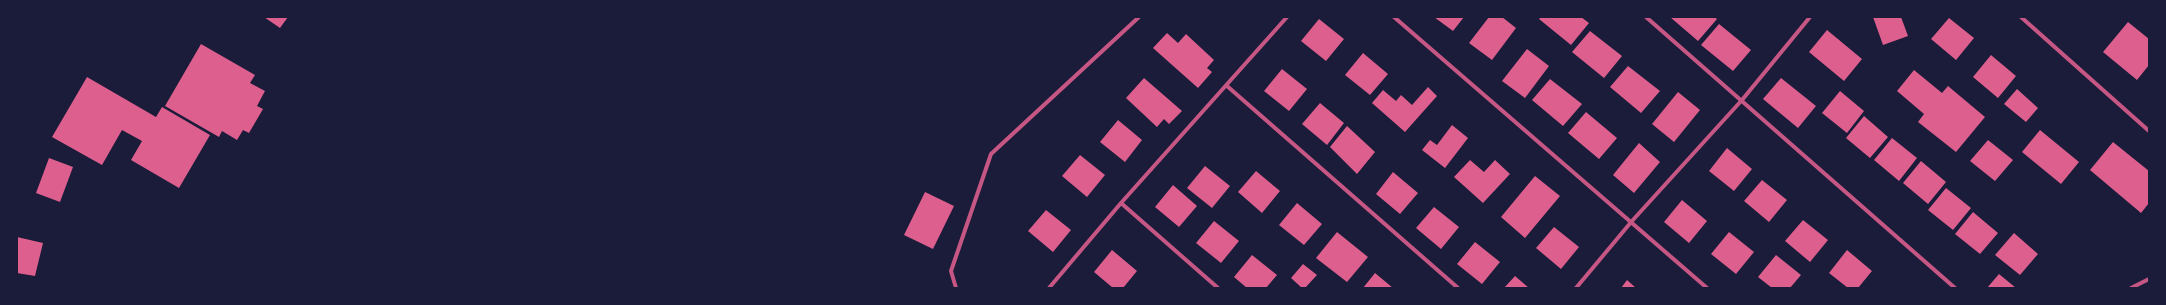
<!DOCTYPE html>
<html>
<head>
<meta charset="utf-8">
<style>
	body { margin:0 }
	#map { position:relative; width:2166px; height:305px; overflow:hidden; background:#1b1b3a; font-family:Helvetica,sans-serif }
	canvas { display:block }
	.frame { position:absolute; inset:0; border:18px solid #1b1b3a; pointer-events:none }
</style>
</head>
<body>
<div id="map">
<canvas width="2166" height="305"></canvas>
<div class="frame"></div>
</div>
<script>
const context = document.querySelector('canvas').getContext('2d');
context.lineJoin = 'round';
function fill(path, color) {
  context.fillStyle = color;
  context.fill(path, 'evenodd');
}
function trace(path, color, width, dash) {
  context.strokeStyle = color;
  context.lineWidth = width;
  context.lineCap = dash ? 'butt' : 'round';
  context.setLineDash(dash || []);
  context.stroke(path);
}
fill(new Path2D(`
	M264,17h24l-8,11z
	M1434,17h30l-11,14z
	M1489,17h13l14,11 -24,32 -23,-17z
	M1541,17h40l8,6 -18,22 -32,-26z
	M1670,17h44l3,2 -19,22z
	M1873,17h28l7,19 -25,9z
	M1949,18l25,20 -18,22 -25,-21z
	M1319,19l25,20 -18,22 -25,-20z
	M2128,22l21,17v26l-12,15 -34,-28z
	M1719,24l32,26 -18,21 -32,-26z
	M1827,30l35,29 -18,22 -35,-29z
	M1590,31l32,25 -18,22 -32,-26z
	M1167,33l11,10 8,-9 28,26 -7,8 5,4 -14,16 -45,-40z
	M201,44l54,31 -5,8 15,8 -8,15 6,3 -14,24 -6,-3 -6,10 -15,-9 -3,6 -54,-31z
	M1527,49l22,17 -24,32 -23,-17z
	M1363,53l25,21 -18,21 -25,-20z
	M1991,55l25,21 -18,22 -25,-21z
	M1628,66l32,25 -19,22 -31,-26z
	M1282,69l25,20 -18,22 -25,-20z
	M1914,70l28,23 6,-7 37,31 -29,35 -38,-30 6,-8 -27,-23z
	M87,77l69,40 6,-10 48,28 -31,53 -48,-28 11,-19 -20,-11 -20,35 -50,-28z
	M1144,78l38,33 -13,13 -5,-5 -7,8 -31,-29z
	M1781,78l35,28 -18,22 -35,-29z
	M1550,79l32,25 -19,22 -31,-26z
	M1428,87l9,9 -32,36 -33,-29 11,-13 13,11 5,-6 11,10z
	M2017,89l21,19 -12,14 -22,-18z
	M1840,91l24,20 -17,22 -25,-20z
	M1678,92l22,18 -26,32 -22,-18z
	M1320,103l24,20 -17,22 -25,-21z
	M1586,112l31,26 -18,21 -31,-26z
	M1864,116l24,21 -18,21 -24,-20z
	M1118,120l24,20 -17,22 -25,-20z
	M1452,125l16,13 -23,30 -23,-18 8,-10 7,5z
	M1347,126l28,26 -18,22 -27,-27z
	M2040,130l39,32 -18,22 -39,-32z
	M1892,138l25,20 -18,23 -25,-21z
	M1988,140l25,20 -18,21 -25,-20z
	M2113,142l36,29v32l-8,10 -51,-43z
	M1639,143l21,19 -26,31 -21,-18z
	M1727,148l25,21 -18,22 -25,-20z
	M1080,155l25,20 -18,22 -25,-21z
	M49,158l24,9 -13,35 -24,-9z
	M1470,160l14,12 11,-12 15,14 -27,29 -29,-26z
	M1921,161l25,21 -18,22 -25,-21z
	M1205,166l25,20 -18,22 -25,-20z
	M1256,171l24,20 -18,22 -24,-21z
	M1393,172l25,21 -18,21 -24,-20z
	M1535,176l25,20 -35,42 -24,-21z
	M1762,180l25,20 -18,22 -25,-21z
	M1173,185l24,21 -18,21 -24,-20z
	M1946,188l25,20 -18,22 -25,-20z
	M925,192l29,14 -21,43 -29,-14z
	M1682,200l25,21 -18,22 -25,-21z
	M1297,203l25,21 -18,21 -25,-20z
	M1434,207l25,20 -18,22 -25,-21z
	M1046,210l25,20 -18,22 -25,-21z
	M1973,212l25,21 -18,21 -25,-20z
	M1803,220l25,20 -18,22 -25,-21z
	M1214,221l25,20 -18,22 -25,-20z
	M1554,227l25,20 -18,22 -25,-21z
	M1337,232l31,25 -21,25 -31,-24z
	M1729,232l25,20 -18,22 -25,-20z
	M2014,233l24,21 -18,21 -25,-20z
	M17,237l26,6 -8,33 -18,-3z
	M1475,242l25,20 -18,22 -25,-20z
	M1112,250l25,21 -14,17h-10l-19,-16z
	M1847,250l25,21 -14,17h-10l-19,-15z
	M1252,255l25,20 -11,13h-19l-13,-11z
	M1776,255l25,20 -11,13h-18l-14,-11z
	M1303,264l14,11 -12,13h-3l-11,-10z
	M1375,273l18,15h-30z
	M1999,274l17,14h-29z
	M1515,276l14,12h-25z
	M1627,280l9,8h-15z`), '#dd5f8e');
trace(new Path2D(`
	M1394,17l313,271
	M1646,17l309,271
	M2021,17l128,114
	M1227,86l231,202
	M1121,203l97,85
	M956,288l-5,-17 40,-117 148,-137
	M1049,288l72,-85 166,-186
	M1576,288l56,-67 110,-121 68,-83
	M2131,288l18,-9`), '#c65784', 4);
</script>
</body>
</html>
